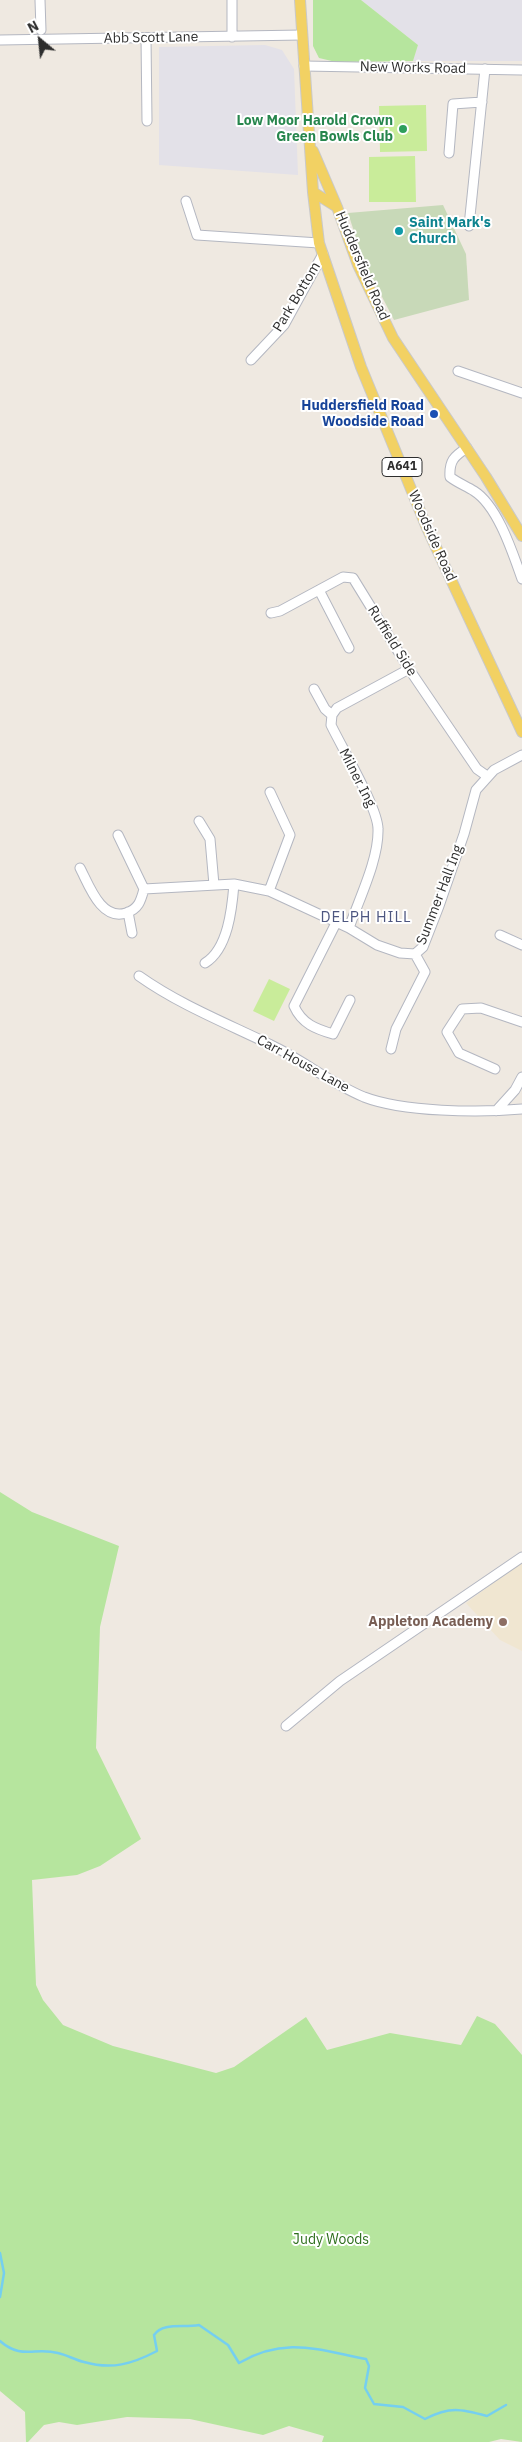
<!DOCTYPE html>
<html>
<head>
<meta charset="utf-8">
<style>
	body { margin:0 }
	#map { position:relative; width:522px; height:2442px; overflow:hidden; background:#efe9e1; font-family:"IBM Plex Sans",sans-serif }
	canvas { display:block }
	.north { position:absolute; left:15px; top:15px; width:50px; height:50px; -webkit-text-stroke:4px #fff; paint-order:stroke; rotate:332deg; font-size:14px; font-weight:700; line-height:20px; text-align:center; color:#2e2e2e }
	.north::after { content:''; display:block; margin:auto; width:18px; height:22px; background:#2e2e2e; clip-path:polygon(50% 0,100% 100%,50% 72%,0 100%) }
</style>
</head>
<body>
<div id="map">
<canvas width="522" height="2442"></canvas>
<div class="north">N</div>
</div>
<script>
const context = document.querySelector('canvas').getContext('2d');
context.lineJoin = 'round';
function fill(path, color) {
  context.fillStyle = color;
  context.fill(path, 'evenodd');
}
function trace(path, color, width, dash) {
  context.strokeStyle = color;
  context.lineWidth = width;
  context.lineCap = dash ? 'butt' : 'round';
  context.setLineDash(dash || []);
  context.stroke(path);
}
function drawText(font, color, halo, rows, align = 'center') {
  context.font = font + ' "IBM Plex Sans",sans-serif';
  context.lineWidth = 4;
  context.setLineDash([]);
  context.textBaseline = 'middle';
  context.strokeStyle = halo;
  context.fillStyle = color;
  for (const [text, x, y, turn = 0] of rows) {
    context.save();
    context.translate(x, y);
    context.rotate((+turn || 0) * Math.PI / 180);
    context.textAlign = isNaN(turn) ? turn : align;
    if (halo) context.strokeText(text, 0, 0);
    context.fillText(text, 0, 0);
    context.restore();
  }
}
fill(new Path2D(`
	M361,0h161v61h-109l5,-16z
	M265,45l17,5 12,19 4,106 -139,-10v-118z`), '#e3e1e8');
fill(new Path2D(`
	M522,1562v89l-22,-11 -34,-37z`), '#f0e6d1');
fill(new Path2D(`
	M313,0h48l57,45 -5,16 -77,1 -17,-4 -6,-12z
	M0,1492l32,20 87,34 -19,81 -4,121 45,91 -41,27 -23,9 -45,5 4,105 7,15 20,25 50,21 103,27 18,-6 72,-50 21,33 63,-17 71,12 16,-29 18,8 27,31v387l-21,-3 -12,3h-167l2,-6 -35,-10 -26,9 -73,-16 -63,-2 -50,8 -18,-3 -15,3 -16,17h-2l-1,-30 -25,-21z`), '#b6e59e');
fill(new Path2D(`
	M443,205l23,49 3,46 -75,20 -30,-58 -16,-49z`), '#c8d9b8');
fill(new Path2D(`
	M426,105l1,46 -47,1 -1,-46z
	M415,156l1,46h-47v-45z
	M269,979l21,10 -16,32 -21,-10z`), '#c9ec9a');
trace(new Path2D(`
	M0,2253l4,20 -4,24
	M0,2341c22,19 34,6 58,12 9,2 17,7 26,9 28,8 48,2 73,-11l-3,-16c9,-13 29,-7 45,-10l29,20 11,18c46,-27 79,-13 127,-4l3,7 -4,22 9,16 29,3 22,12c25,-13 36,-10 62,-3l19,-11`), '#75cff0', 2.5);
const minor = new Path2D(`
	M40,0l1,30
	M232,37v-37
	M146,38l1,83
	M0,40l302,-5
	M304,66l218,4
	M449,153l4,-49 29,-2
	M186,201l11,34 122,8
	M469,226l16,-157
	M251,360l33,-35 39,-71
	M458,371l64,22
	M467,448c-13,8 -18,13 -17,29 8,6 16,9 24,14 24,15 39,63 48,88
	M319,590l30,58
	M271,613l9,-2 63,-34 10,1 56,91 68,100 10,7
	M314,689l11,20 7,6
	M199,821l11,18 4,46
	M80,868c9,17 21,53 46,45 13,-4 15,-13 18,-24l-26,-54
	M144,889l90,-5 35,7 80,37 28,17 23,8 15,1 8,-7 16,-41 25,-72 12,-44 18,-20 28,-15
	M269,891l21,-56 -20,-43
	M128,912l4,21
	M336,923l-42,83c8,18 22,23 39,28l17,-34
	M349,928c10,-29 30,-69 29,-99 0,-21 -36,-81 -47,-104l1,-10 5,-7 72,-39
	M500,935l22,10
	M205,963c23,-14 27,-54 29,-79
	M139,976c41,29 87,47 132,69 32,15 59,38 93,52 39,15 115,16 158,12
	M391,1049l5,-20 29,-57 -10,-18
	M495,1069l-36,-16 -12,-21 15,-23 19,-1 41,14
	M496,1111l19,-21 7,-13
	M286,1726l54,-45 182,-124`);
const major = new Path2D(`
	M300,0l13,192 6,51 42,124 66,161 95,204
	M313,151l24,56
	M313,192l24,15 21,58 35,73 93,139 36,59`);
trace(minor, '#b4b7c1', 11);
trace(major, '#c9c9c9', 12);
trace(minor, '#fff', 9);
trace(major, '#f2d163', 10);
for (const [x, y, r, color] of [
	[403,129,5,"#2e9e5b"],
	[399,231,5,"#0f9aa8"],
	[434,414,5,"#1a4fb4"],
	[503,1622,5,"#8d6e63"]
]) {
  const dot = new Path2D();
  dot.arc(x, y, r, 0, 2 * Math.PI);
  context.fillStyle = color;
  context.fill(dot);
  trace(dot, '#fff', 2);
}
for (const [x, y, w] of [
	[402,467,40]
]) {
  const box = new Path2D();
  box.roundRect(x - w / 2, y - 9.5, w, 19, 4);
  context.fillStyle = '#fff';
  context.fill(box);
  trace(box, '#2e2e2e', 1);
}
drawText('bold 12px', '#2e2e2e', null, [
	["A641",402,467]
]);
drawText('14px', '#2e2e2e', '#fff', [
	["Abb Scott Lane",151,38,-1],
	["New Works Road",413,68,1],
	["Huddersfield Road",362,266,67],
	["Park Bottom",297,297,-59],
	["Woodside Road",432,536,66],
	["Ruffield Side",392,641,58],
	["Milner Ing",357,778,63],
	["Summer Hall Ing",440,895,-69],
	["Carr House Lane",303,1064,29]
]);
drawText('bold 14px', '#27864d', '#fff', [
	["Low Moor Harold Crown",393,121],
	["Green Bowls Club",393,137]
], 'right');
drawText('bold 14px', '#0d838f', '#fff', [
	["Saint Mark's",409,223],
	["Church",409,239]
], 'left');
drawText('bold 14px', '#164399', '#fff', [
	["Huddersfield Road",424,406],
	["Woodside Road",424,422]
], 'right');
drawText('bold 14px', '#785e54', '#fff', [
	["Appleton Academy",493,1622]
], 'right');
drawText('14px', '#2c6e1b', '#fff', [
	["Judy Woods",331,2240]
]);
context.letterSpacing = '1px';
drawText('15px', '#4d5680', '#fff', [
	["DELPH HILL",366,918]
]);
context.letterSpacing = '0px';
</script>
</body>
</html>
